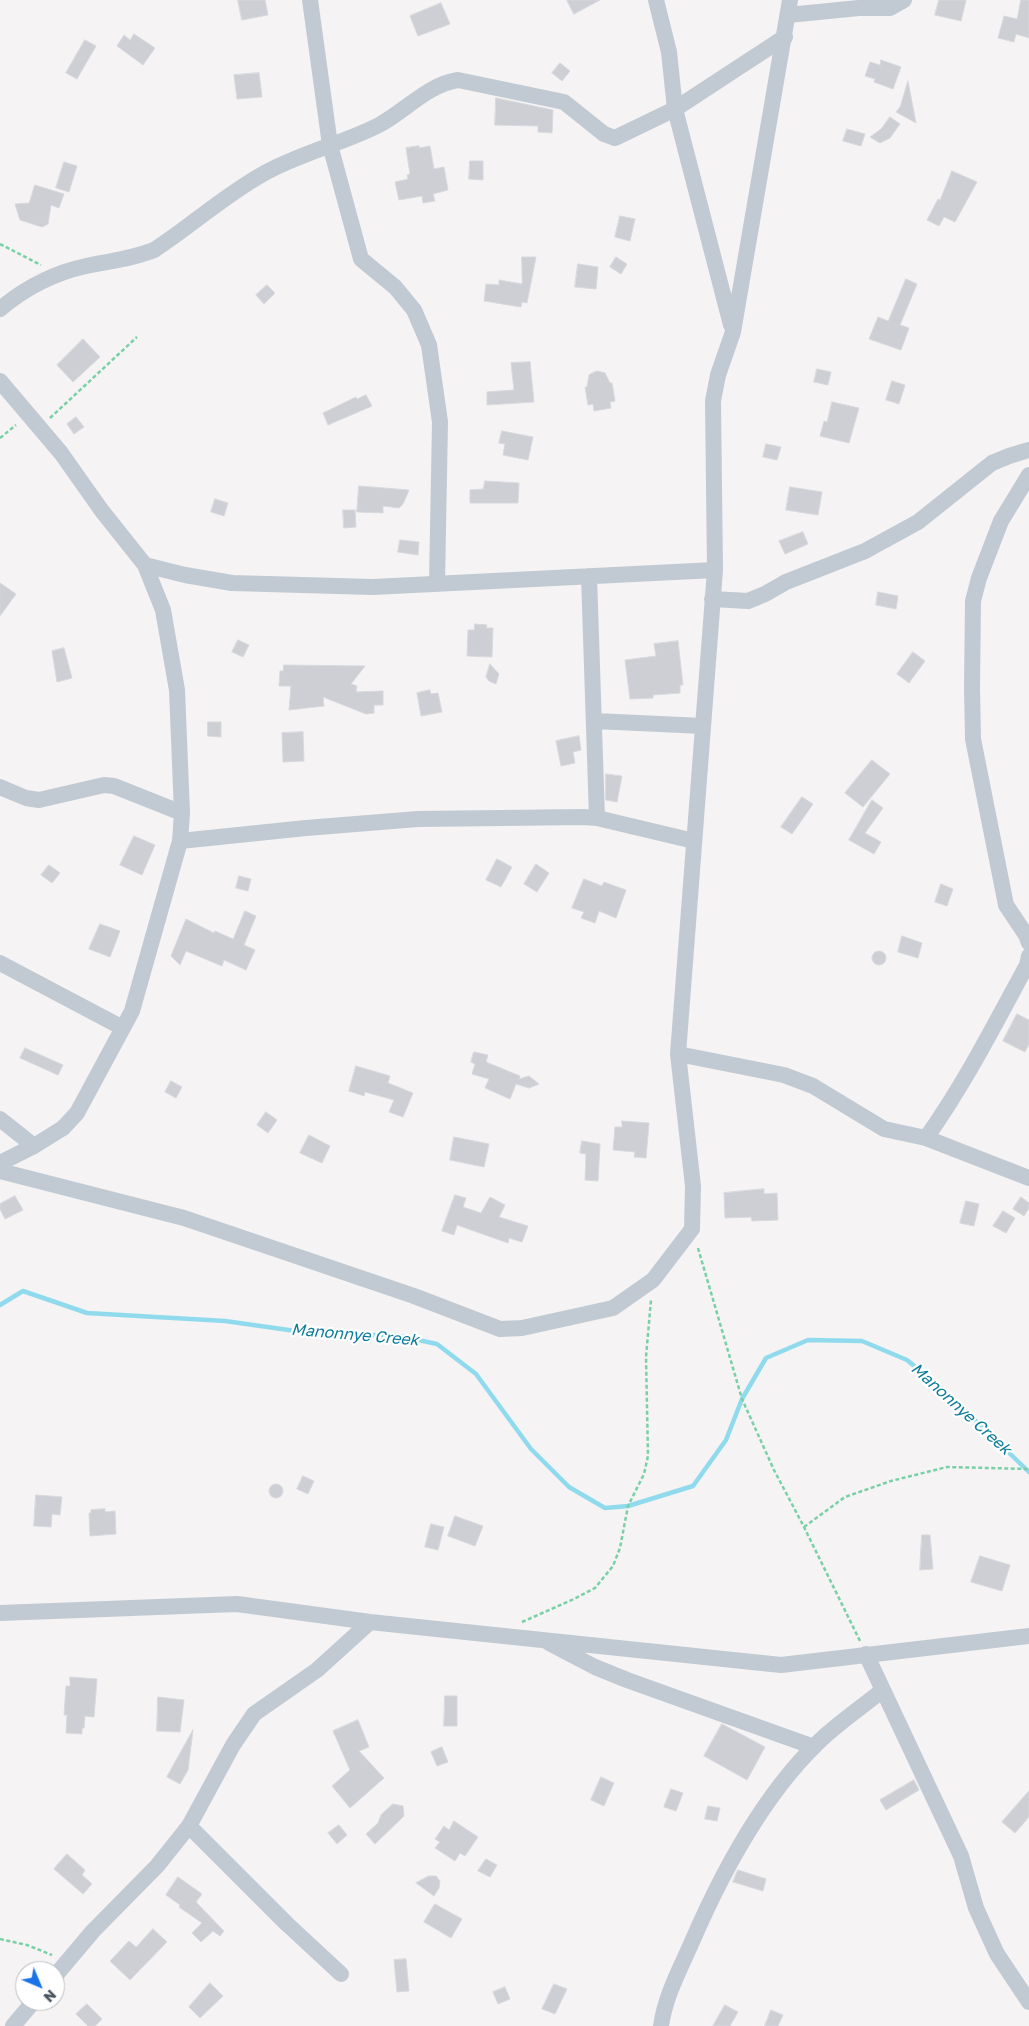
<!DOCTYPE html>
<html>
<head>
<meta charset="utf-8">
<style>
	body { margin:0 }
	#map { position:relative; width:1029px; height:2026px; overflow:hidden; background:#f5f3f3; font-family:"Golos Text",sans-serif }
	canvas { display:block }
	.north { position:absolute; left:15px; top:1961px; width:50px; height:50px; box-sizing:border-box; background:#fff; border:1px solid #b7bbc0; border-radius:50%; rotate:135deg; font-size:14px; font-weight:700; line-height:20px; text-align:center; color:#4a5661 }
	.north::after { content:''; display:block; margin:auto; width:18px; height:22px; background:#1a73e8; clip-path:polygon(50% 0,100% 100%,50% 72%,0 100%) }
</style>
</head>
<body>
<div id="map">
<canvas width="1029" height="2026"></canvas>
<div class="north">N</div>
</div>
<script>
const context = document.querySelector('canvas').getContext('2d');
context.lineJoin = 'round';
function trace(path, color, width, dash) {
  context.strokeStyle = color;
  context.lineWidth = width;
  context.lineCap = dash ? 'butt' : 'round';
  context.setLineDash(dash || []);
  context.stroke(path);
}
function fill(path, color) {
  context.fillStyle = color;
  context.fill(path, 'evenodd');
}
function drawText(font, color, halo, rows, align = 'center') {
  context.font = font + ' "Golos Text",sans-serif';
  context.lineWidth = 4.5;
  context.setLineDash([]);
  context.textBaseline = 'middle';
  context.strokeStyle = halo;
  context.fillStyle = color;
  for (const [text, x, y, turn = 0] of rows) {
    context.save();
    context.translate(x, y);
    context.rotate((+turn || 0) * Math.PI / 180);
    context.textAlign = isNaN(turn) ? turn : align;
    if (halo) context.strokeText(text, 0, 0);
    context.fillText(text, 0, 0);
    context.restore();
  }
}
trace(new Path2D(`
	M0,1305l23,-14 64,22 138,8 99,14h71l42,9 39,30 55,75 38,38 36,21 23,-2 65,-20 33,-46 16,-41 24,-41 42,-18 54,1 45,19 39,32 83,80`), '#90daee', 4.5);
const building = new Path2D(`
	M238,0h27l3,15 -26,5z
	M567,0h33l-26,14z
	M939,0h27l-5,21 -26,-6z
	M1021,0h8v38l-13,-4 -2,8 -16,-4 6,-22 13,3z
	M441,3l9,21 -32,12 -8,-20z
	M134,34l21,14 -12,17 -26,-19 7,-11 6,5z
	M85,40l11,6 -19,33 -11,-6z
	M881,60l20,7 -8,22 -19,-7 1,-3 -10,-3 5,-14 10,3z
	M560,63l10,8 -8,10 -10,-8z
	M259,73l3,24 -25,2 -3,-24z
	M908,81l8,42 -20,-11 4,-5z
	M496,98l57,12 -1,23 -14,-1v-6l-43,-1z
	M890,117l10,7 -10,14 -10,5 -10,-6 11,-8z
	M847,129l18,5 -4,12 -18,-5z
	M419,146v2l11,-2 4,23 10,-2 4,23 -15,4 2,7 -12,2 -1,-7 -23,4 -4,-18 13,-3 -1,-4 3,-1 -4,-26z
	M470,161h13v19l-14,-1z
	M64,162l13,4 -8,26 -13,-4z
	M952,171l25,11 -22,40 -11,-5 -5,9 -12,-6 11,-21 2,1z
	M35,185l29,9 -5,14 -8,-3 -3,19 -6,3 -22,-7 -5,-16 14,-1z
	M620,216l15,3 -5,22 -15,-4z
	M522,257h14l-9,46 -5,-1 -1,5 -37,-6 2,-17 13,1v-5l23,4z
	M616,257l11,7 -6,10 -11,-7z
	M578,264l20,3 -2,22 -21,-2z
	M906,279l11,5 -17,41 9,3 -8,22 -32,-11 9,-22 10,4z
	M267,285l8,8 -11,11 -8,-9z
	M83,339l17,18 -27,25 -16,-17z
	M530,362l4,40 -47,3v-13l27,-2 -3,-27z
	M817,369l14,3 -3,13 -14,-3z
	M597,371l8,2 5,10h2l3,18 -5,1 1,6 -17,3 -1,-7 -5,1 -3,-18h2l2,-12z
	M892,381l13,4 -6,19 -13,-4z
	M366,395l6,11 -44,19 -5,-12 33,-16 1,2z
	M832,402l27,6 -10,35 -29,-7 4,-15 3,1z
	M76,417l8,10 -10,7 -7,-10z
	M502,431l31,6 -5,23 -25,-5 2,-11 -6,-1z
	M766,444l15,3 -4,13 -14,-3z
	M485,481l34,2 -1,20h-48v-13l13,-1z
	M359,486l50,4 -6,14 -4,4 -16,-2v7l-26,-1z
	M790,487l32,5 -4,23 -32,-5z
	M215,499l13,4 -4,13 -13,-4z
	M343,510h12l1,17 -12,1z
	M803,532l5,12 -23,10 -6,-13z
	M400,540l19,2 -1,13 -20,-3z
	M0,583l16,11 -16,22z
	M878,592l20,4 -2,13 -20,-4z
	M475,624l12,1 -1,3h7l-1,29 -25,-1 1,-26h6z
	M238,640l11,5 -6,12 -11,-5z
	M678,641l5,44h-3v8l-27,2v3l-23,1 -5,-39 31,-4 -2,-12z
	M64,648l8,30 -15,4 -5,-31z
	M913,652l12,9 -16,22 -12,-9z
	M490,664l9,10 -3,10 -7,-3 -3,-4z
	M284,665l81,1 -14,18 6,2 -1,6 27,-1v14h-9v8l-8,1 -43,-17 1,9 -35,4 2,-24h-12l1,-15h3z
	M430,690l1,4 7,-1 4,19 -21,4 -4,-23z
	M208,722h13v15l-13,-1z
	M303,732l1,29 -21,1 -1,-29z
	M579,736l2,14 -8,2 2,11 -14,3 -5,-25z
	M872,760l18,14 -27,33 -18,-14z
	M606,774l16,2 -5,26 -11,-2z
	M802,797l11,7 -21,30 -11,-7z
	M872,800l11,8 -18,25 16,9 -7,12 -25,-14z
	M134,836l21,9 -13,30 -22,-10z
	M497,859l15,8 -11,20 -15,-7z
	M536,864l13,9 -12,19 -13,-8z
	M49,865l11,8 -8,10 -11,-8z
	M239,876l12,3 -3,12 -12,-3z
	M584,879l18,7 2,-4 22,8 -10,28 -17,-7 -4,12 -14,-5 3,-6 -12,-4z
	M941,884l12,5 -6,17 -12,-4z
	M245,911l11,5 -12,29 11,5 -9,20 -22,-10 -2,6 -36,-15 -6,14 -9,-9 15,-37 28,14 1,-2 18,8z
	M100,924l20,7 -10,26 -21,-8z
	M902,936l20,7 -4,15 -20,-6z
	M872 958a7 7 0 1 1 14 0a7 7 0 1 1-14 0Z
	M1017,1014l12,6v24l-4,8 -22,-11z
	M25,1048l38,17 -5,10 -38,-17z
	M474,1052l14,3 -2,7 34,14 -1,3 10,-3 10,8 -10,4 -13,-4 -6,15 -25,-11 4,-9 -17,-5 3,-10 -4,-2z
	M356,1066l34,10 -2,7 25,10 -10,24 -14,-5 5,-12 -29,-8 -1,4 -15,-5z
	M171,1081l11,6 -6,11 -11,-6z
	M266,1112l11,8 -9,13 -11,-8z
	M622,1121l27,2 -3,35 -12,-1 1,-5 -22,-2 2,-23h7z
	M309,1135l21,11 -8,17 -22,-10z
	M454,1137l35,7 -5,23 -34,-7z
	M582,1141l18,3 -2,37 -13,-1 1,-26 -6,-1z
	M764,1189v5l13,-1 1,27 -26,1 -1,-4 -26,1 -1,-25z
	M455,1195l11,3 -3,9 18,6 9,-16 15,8 -6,12 29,9 -6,16 -13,-4 -1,5 -51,-18 -3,10 -12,-4z
	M15,1196l8,14 -18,9 -5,-10v-5z
	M1021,1197l8,6v5l-5,8 -11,-7z
	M966,1201l13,3 -5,22 -14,-3z
	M1003,1211l12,7 -9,15 -13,-7z
	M303,1476l11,5 -6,13 -11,-5z
	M269 1491a7 7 0 1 1 14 0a7 7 0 1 1-14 0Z
	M36,1495l26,2 -2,18 -8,-1 -1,13 -17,-1z
	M105,1509v3l10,-1 1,23 -26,2 -1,-23h2v-3z
	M455,1516l28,10 -8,20 -27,-10z
	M431,1524l13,3 -6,23 -13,-3z
	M922,1535h8l3,34 -13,1z
	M980,1556l30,9 -8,26 -31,-9z
	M70,1677l27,2 -3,38 -9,-1 -1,12h-2v6l-16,-1 1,-18h-3l2,-29h4z
	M445,1696h12v30h-13z
	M158,1697l26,3 -4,32 -23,-1z
	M358,1720l11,27 -10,4 25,27 -34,30 -18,-22 18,-16 -17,-39z
	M722,1724l43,23 -18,33 -43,-24z
	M193,1730l-5,40 -8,14 -13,-7z
	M442,1747l6,15 -11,4 -6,-14z
	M601,1777l13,6 -10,23 -13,-6z
	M914,1780l5,10 -33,20 -6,-10z
	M671,1789l12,4 -7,18 -12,-4z
	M1029,1791v26l-14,16 -13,-11z
	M393,1804l10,2 1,10 -29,28 -9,-10 12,-11 3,-8z
	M708,1806l12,2 -3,13 -12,-2z
	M454,1821l24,16 -13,19 -5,-3 -5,8 -20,-13 5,-6 -5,-3 9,-13 5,4z
	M339,1825l8,10 -10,9 -9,-11z
	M67,1854l18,16 -3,5 10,9 -9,10 -29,-25z
	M486,1859l11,6 -7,12 -12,-6z
	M738,1870l28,9 -3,12 -30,-9z
	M429,1876h7l4,5 -1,7 -5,8 -18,-13z
	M178,1877l24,17 -6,8 28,29 -4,5 -7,-5 -12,11 -9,-9 10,-10 -23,-16 1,-2 -14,-10z
	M435,1904l27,15 -11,19 -27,-16z
	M153,1929l14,13 -37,38 -20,-19 19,-20 7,6z
	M406,1959l3,32 -12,1 -3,-32z
	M210,1983l13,13 -23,22 -11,-11z
	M554,1984l13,5 -12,25 -13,-5z
	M505,1987l5,12 -12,5 -5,-12z
	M87,2004l15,15 -7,7h-7l-12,-12z
	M725,2005l13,7 -8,14h-17z
	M771,2010l12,5 -5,11h-13z`);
fill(building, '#cdcfd5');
trace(building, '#d7d9de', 1);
trace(new Path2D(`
	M0,244l41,21
	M50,418l87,-81
	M0,438l16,-13
	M698,1248l44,151 32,71 30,57 56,114
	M804,1527l41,-30 46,-16 56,-14 82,2
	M522,1622l52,-23 21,-11 18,-22 7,-18 8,-42 16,-32 4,-18 -2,-99 5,-57
	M0,1939l27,6 25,10`), '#7ad0a6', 2.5, [4, 2.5]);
trace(new Path2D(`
	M310,0l20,145 31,114 34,28 19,23 15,35 11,77 -3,161
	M656,0l13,52 6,57 56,216
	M788,15l71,-7h31l14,-8
	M0,309c25,-21 54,-36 86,-43 24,-5 46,-7 68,-16 37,-24 71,-55 109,-76 37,-21 79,-30 116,-49 26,-14 50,-41 79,-45l106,22 40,32 11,4 60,-29 110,-72
	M0,381l61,72 41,58 43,54 40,10 47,8 141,4 342,-17
	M1029,475l-28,46 -22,57 -6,23 -1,87 1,51 33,166 20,30 3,8
	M589,576l8,242
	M712,599l36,2 17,-7 21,-12 79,-31 53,-29 74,-59 17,-7 20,-6
	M595,721l108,5
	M0,787l26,11 13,2 65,-15 10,1 68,27
	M180,841l126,-13 112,-9 165,-2 14,1 97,23
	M0,963l123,65
	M678,1054l106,21 29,11 71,43 42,9 103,40
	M0,1119l34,27
	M926,1138c39,-55 69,-114 101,-173l2,-9
	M0,1163l34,-17 29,-18 14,-15 55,-102 48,-170 2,-28 -5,-123 -14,-80 -18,-45
	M0,1171l184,47 230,78 86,33 22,-1 91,-20 40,-28 39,-51 1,-43 -15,-132 37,-484 -2,-169 5,-26 15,-43 57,-332
	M0,1613l237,-9 133,18 411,43 248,-29
	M549,1643l46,24 32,13 187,67
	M866,1654l95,202 15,52 21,46 32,48
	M189,1826l98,98 54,50
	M55,1976l38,-45 64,-65 32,-40 44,-81 21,-31 63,-44 53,-48
	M13,2026l21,-25
	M661,2026c4,-29 18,-55 30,-82 31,-72 76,-156 135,-209 18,-16 38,-30 57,-45`), '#c1cad2', 16);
drawText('italic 16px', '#0c7c9b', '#fff', [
	["Manonnye Creek",355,1335,5],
	["Manonnye Creek",961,1409,42]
]);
</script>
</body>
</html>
